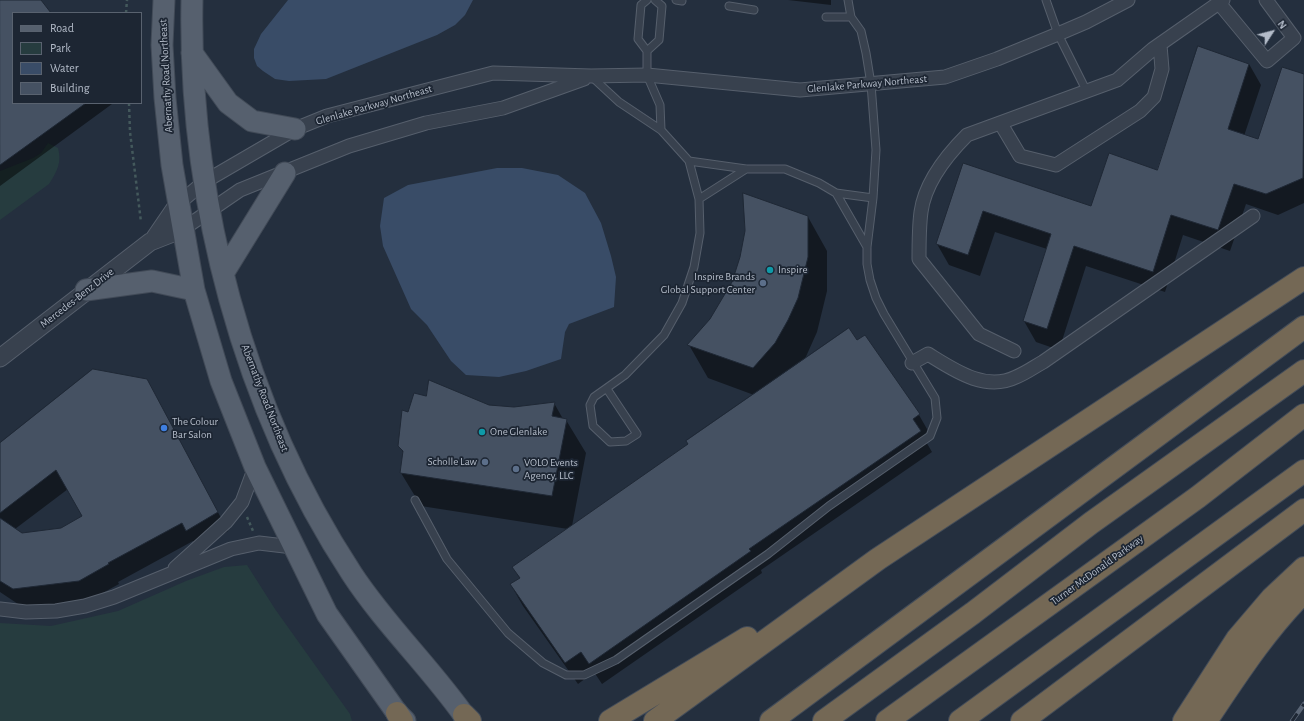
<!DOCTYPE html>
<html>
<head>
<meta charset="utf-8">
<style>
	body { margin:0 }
	#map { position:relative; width:1304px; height:721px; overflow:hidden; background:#242f3e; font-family:"Alegreya Sans",sans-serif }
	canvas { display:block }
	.legend { position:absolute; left:12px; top:12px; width:130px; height:92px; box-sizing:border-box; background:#1d2633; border:1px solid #59626f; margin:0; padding:5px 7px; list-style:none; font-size:12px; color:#b4bcc9 }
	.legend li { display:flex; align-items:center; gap:8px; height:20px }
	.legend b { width:20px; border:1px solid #59626f }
	.north { position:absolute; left:1252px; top:12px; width:40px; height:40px; -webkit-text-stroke:3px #1d2633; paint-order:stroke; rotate:54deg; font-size:11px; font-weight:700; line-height:16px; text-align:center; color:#b4bcc9 }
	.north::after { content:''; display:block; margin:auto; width:14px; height:18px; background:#b4bcc9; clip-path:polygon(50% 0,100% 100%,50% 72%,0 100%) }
</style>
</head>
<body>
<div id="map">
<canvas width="1304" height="721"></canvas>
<ul class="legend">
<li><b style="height:5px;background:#56606e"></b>Road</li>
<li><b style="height:11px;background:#263c3f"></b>Park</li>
<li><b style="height:11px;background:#394c67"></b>Water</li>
<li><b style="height:11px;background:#455162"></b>Building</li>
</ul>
<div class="north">N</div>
</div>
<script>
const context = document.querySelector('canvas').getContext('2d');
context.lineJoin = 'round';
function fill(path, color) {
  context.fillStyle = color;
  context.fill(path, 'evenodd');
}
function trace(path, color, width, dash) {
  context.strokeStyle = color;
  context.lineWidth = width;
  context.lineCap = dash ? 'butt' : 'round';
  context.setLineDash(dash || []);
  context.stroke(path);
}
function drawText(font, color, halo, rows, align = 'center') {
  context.font = font + ' "Alegreya Sans",sans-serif';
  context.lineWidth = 3.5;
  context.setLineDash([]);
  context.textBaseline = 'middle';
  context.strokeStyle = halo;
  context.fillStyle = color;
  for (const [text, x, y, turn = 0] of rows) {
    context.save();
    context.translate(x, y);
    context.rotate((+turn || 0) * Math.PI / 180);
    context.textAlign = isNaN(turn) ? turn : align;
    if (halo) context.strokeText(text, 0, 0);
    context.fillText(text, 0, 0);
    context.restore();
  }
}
fill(new Path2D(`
	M48,143l10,5c4,14 -1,24 -9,36l-49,36v-49l33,-13 8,-5z
	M247,565l28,44 75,105 2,7h-352v-98l51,3 67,-15 68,-30 38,-14z`), '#263c3f');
fill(new Path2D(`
	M288,0h185l-8,15 -10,10 -18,10 -111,44 -37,2 -14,-2 -12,-8 -6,-5 -3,-8v-9l7,-15z
	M497,168h25l36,7 27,18 16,30 10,33 5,21 -2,30 -45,17 -4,8 -4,27 -35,12 -27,6 -33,-2 -15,-14 -24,-36 -16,-16 -28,-63 -3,-20 4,-28 24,-13z`), '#394c67');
fill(new Path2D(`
	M0,0h40l9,13h-36v90l99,1 -112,82z
	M788,0h43v5z
	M1249,64l12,21 -17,51 15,4 24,-72 21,7v128l-26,12 -32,-11 -16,47 -47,-16 -18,57 -79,-26 -27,84 -23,-8 -12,-21 23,-72 -52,-17 -15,44 -31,-11 -12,-21 26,-80 129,43 66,-36z
	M808,217l19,34v40l-10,41 -13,29 53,-19 8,-6 54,79 12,21 -6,4 7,12 -171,118 1,3 -160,111 -8,-12 -16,12 -55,-78 -12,-21 9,-6 -7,-12 55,-38 -147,-23 -20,-33 3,-19 -5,-9 10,-32 17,-16 88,11 40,-5 9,16 3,1 20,33 -14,73 117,-82 65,-49 -46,-17 -19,-33z
	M158,400l70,131 -30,19 -5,-9 -75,41 1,2 -29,16 -66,8 -24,-16v-147zM68,489l15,27 -22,13 -39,5 -7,-5z`), '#0007');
const building = new Path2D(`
	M0,0h41l10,13h-38v90h73l-86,62z
	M1198,46l51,18 -21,65 30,10 24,-72 22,7 -1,104 -37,16 -32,-10 -16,46 -47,-15 -18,57 -79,-26 -27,83 -24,-8 28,-87 -68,-23 -15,44 -32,-11 27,-81 128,43 18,-53 48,17z
	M743,193l65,23v41l-10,41 -10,22 -13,23 -22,25 -66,-23 23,-26 22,-37 8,-25 5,-26z
	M849,328l8,12 8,-5 55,79 -7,5 8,12 -172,118 2,2 -162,113 -8,-12 -16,11 -55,-79 10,-6 -8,-11 176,-123 -2,-3z
	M93,369l54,10 71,133 -32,19 -4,-8 -74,40 1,1 -30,17 -66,8 -13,-8v-63l22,15 39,-5 21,-12 -26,-46 -56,43v-70z
	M429,380l60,25 25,2 41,-5 -3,14 15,3 -15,77 -152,-23 3,-22 -5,-5 4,-36 6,2 6,-19 12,3z`);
fill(building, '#455162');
trace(building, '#1f2835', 1);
const service = new Path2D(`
	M647,0l-6,5 -3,34 9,12v24l13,30 1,25
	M676,0l6,1
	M1046,0l12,34 29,58
	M729,6l25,4
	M826,17h25
	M647,51l12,-11 3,-34 -7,-6
	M592,77l27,25 42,28 28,31 10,38 1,34 -6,34 -12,36 -18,32 -39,40 -31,22 -4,8 3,21 17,16 16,-1 11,-7 -30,-45
	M689,161l57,8h39l34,14 17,10 37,5
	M836,193l31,54
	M699,199l47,-30
	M415,500l32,59 61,74 35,30 23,12h18l32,-15 152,-106 61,-48 101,-70 7,-18 -2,-20 -51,-84 -8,-16 -6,-18 -3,-16v-17l6,-49 3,-48 -5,-66 -5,-31 -5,-22 -10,-14 -3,-17`);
const minor = new Path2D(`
	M1219,3l48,58 27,-23 -28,-38
	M1001,124l19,32 36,9 84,-54 14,-14 8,-28 -2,-24
	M178,204l26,-22 91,-53 32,-13 166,-43 98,3 56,-1 153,15 145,-13 52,-18 61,-25 28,-12 42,-22
	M183,229l57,-39 109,-44 77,-23 77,-15 81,-29
	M1014,351l-35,-17 -60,-75c0,-16 0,-32 2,-47 4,-30 25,-56 46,-77l150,-55 36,-31 70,-49
	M912,363l16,-9c26,16 57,38 88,23 10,-4 18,-10 27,-15l210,-146
	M175,568l51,-46 16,-20 13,-35
	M0,609l26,3 30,-1 29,-5 29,-9 117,-48 28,-6 34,4`);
const tertiary = new Path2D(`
	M154,239l24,-35
	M0,358l150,-116 33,-13`);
const primary = new Path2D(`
	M164,0l-2,45 3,53 7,67 22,125 27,91 34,86 72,147 70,99 8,8
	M192,0c-4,198 51,408 160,574 34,52 81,96 116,147
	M192,53l36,50 24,18 43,8
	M224,272l61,-99
	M86,290l66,-9 42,9`);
const motorway = new Path2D(`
	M397,713l5,8
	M464,715l6,6
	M610,721l137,-83
	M655,721l223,-162 426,-281
	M771,721l533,-394
	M824,721l149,-108 118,-90 213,-152
	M887,721l311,-224 106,-82
	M960,721l344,-250
	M1022,721l282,-211
	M1184,721l53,-82 35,-41 32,-30
	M1206,721c31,-46 59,-90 98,-129`);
trace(service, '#565f6c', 9);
trace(minor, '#565f6c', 15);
trace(tertiary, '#565f6c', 19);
trace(primary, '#414a57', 23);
trace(motorway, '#434c59', 24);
trace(new Path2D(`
	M126,13l1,-13
	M129,103l1,29 11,90
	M247,517l6,14`), '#44595c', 2.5, [3, 3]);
trace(service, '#38414e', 7);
trace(minor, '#38414e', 13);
trace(tertiary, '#38414e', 17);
trace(primary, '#56606e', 21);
trace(motorway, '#746855', 22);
const rail = new Path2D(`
	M1292,721l12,-17`);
trace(rail, '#5a6575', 4.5);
trace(rail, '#1d2633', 3, [9]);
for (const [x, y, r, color] of [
	[770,270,4,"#0f9aa8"],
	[763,283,4,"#5c6f8a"],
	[164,428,4,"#3f7fe0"],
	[482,432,4,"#0f9aa8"],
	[485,462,4,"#5c6f8a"],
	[516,469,4,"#5c6f8a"]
]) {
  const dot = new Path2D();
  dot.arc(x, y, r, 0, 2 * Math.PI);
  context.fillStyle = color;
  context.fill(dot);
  trace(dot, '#1d2633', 1.5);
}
drawText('11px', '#b4bcc9', '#1d2633', [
	["Abernathy Road Northeast",166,76,-93],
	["Glenlake Parkway Northeast",867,84,-5],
	["Glenlake Parkway Northeast",374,105,-16],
	["Mercedes-Benz Drive",77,298,-38],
	["Abernathy Road Northeast",265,398,69],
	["Turner McDonald Parkway",1097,570,-36]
]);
drawText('11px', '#b4bcc9', '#1d2633', [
	["Inspire",778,270],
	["Inspire Brands",755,277,"right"],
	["Global Support Center",755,290,"right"],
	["The Colour",172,422],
	["Bar Salon",172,435],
	["One Glenlake",490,432],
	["Scholle Law",477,462,"right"],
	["VOLO Events",524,463],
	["Agency, LLC",524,476]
], 'left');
</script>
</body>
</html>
